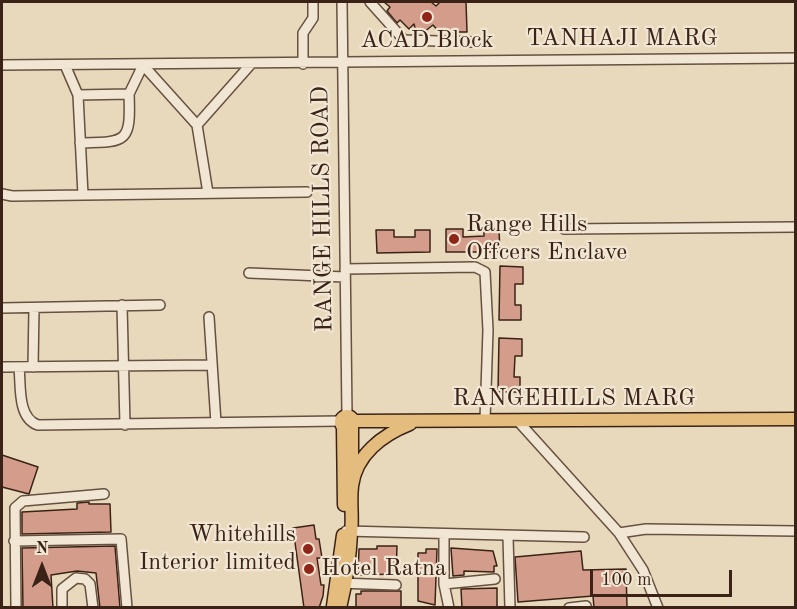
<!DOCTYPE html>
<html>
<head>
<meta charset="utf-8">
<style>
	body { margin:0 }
	#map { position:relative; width:797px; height:609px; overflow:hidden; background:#e9d9bc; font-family:"Old Standard TT",serif }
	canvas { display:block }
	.frame { position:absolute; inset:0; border:3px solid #3a2316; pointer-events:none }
	.north { position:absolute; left:12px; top:537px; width:60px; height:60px; -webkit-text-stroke:4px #f1e6d3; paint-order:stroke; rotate:0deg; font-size:16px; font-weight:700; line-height:24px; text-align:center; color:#3a2316 }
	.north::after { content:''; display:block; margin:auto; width:21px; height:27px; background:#3a2316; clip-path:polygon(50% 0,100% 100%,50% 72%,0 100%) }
	.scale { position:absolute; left:590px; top:570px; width:142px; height:27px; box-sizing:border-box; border:3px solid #3a2316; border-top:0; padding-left:8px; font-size:18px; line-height:21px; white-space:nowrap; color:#3a2316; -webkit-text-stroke:4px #f1e6d3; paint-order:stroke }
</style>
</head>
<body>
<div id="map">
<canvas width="797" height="609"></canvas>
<div class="frame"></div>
<div class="north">N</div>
<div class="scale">100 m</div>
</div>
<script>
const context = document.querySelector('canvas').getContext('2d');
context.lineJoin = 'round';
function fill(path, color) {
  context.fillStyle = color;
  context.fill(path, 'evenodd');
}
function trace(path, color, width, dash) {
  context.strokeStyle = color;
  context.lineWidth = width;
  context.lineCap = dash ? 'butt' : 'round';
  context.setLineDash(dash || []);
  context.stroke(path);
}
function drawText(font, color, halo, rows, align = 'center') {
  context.font = font + ' "Old Standard TT",serif';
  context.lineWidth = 4.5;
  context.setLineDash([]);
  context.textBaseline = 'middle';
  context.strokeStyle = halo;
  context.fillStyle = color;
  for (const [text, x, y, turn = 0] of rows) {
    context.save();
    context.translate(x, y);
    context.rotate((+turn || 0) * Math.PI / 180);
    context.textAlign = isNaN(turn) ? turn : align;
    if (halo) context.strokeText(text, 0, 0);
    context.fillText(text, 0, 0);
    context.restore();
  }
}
const building = new Path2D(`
	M384,2h47l5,4 4,-4h26l1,30h-28l-6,-7 -9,7h-8l-2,-8 -5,5 -9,-9 -3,3 -10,-12 3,-4z
	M446,229h17v8l21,-1v-6h15l1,22h-54z
	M376,230h18v7h21v-7h15v22l-53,1z
	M500,266l23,1v17h-8v21h6v15h-22z
	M499,338l23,1v17h-7l-1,21h6v15h-22z
	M2,455l36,12 -9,27 -27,-7z
	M89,502v2h21l1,28 -89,2v-22l55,-3v-6z
	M314,525l2,14h3l3,19h-5l4,27h3l-1,11 -4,12h-15l-11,-80z
	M115,546l5,62h-20l-4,-35 -19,-2 -26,4 2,33h-30l-1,-60z
	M377,546h20l-1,28 -38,1 1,-26h18z
	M451,548l42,3 4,15h-3v6l-30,-1v4l-11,1z
	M426,549h11l-2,56 -17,-4v-48h8z
	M581,551l2,19 43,-1 1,39h-33l-1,-12 -75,6 -3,-45z
	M497,588v20h-35l-1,-19z
	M361,591h40v17h-45v-14h5z`);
fill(building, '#d49d8b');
trace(building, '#3a2316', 1.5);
const minor = new Path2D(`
	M342,2l5,414
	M370,2l34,38 70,2
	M303,64v-31l10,-15v-16
	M2,65l794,-7
	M65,65l13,30 5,100
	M78,95l51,-1 14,-29 54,60 11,68
	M197,125l54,-61
	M80,143c47,-1 51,0 49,-49
	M2,194l10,2 295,-4
	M564,229l232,-2
	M345,269l130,-2 10,5 3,58 -3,90
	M249,273l96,4
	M122,305l3,120
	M2,308l158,-3
	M209,317l7,106
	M2,367l210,-2
	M19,367c2,18 -2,51 19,58l303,-4
	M33,367l1,-59
	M517,420l102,113 24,37 15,38
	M346,531l238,6
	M619,533l27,-4 150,2
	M444,534v50l5,24
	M508,537l2,71
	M14,541l107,-2 6,69
	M339,583l57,2
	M444,584l51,-5
	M16,608l-1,-100 8,-7 81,-7
	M62,608v-19l14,-11 9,1 5,5 3,24
	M569,608l17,-2`);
const major = new Path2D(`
	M341 422a6 6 0 1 1 12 0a6 6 0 1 1-12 0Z
	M354,421l442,-2
	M343,427l1,78
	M352,427v51
	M333,606l10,-71
	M340,608c6,-25 10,-50 11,-75 2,-15 -1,-31 1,-47 4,-31 30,-51 58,-62`);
trace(minor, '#665040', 12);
trace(major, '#3a2316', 15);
trace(minor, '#f1e6d3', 9);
trace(major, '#e4bc7e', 12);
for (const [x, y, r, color] of [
	[427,17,6,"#8f2418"],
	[454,239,6,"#8f2418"],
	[308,549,6,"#8f2418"],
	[309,569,6,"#8f2418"]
]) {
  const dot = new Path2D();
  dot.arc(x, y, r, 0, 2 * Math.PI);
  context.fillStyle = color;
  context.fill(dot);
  trace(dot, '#f1e6d3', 2);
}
drawText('24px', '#3a2316', '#f1e6d3', [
	["TANHAJI MARG",622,39],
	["RANGE HILLS ROAD",323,209,-91],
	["RANGEHILLS MARG",574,399]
]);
drawText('24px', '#3a2316', '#f1e6d3', [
	["ACAD Block",427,41,"center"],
	["Range Hills",466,225],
	["Offcers Enclave",466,253],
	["Whitehills",296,535,"right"],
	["Interior limited",296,563,"right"],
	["Hotel Ratna",321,569]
], 'left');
</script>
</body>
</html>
